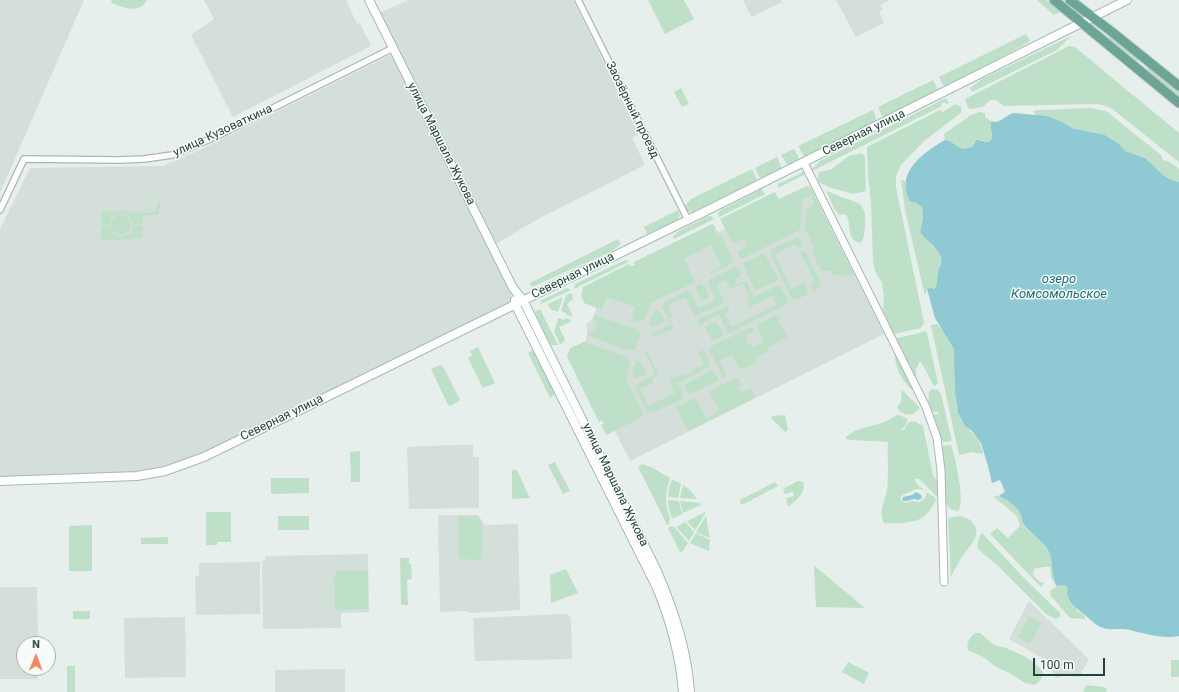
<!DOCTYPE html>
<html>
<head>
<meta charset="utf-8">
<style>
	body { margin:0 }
	#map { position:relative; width:1179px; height:692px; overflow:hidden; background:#e6efeb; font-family:Roboto,sans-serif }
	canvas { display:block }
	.north { position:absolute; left:16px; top:636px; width:40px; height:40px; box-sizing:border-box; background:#f7fbf9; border:1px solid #a3b1ad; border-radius:50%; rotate:1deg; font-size:11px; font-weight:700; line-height:16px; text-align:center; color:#24423a }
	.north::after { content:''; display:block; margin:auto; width:14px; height:18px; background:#f4845f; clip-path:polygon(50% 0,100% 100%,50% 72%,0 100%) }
	.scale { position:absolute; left:1033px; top:658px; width:72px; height:18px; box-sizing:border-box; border:2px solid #24423a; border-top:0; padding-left:5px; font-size:12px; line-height:14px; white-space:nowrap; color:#24423a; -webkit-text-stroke:3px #f7fbf9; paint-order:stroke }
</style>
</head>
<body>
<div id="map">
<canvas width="1179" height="692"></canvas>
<div class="north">N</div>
<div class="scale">100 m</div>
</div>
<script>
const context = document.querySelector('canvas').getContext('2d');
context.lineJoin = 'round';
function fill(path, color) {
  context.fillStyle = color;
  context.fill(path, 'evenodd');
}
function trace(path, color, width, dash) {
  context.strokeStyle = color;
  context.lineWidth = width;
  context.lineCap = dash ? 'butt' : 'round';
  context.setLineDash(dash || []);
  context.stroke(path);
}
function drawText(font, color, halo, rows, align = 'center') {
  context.font = font + ' Roboto,sans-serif';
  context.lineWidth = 3;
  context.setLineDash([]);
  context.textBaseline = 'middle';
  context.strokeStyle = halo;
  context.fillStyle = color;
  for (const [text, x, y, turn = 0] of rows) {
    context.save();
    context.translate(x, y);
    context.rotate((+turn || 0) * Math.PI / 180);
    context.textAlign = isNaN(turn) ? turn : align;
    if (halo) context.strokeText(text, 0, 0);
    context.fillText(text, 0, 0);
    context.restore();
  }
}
fill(new Path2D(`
	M0,0h84l-84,193z
	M204,0h142l11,24 3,-1 11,23 -138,71 -42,-82 23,-16z
	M408,0h165l66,134 -7,4 13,27 -107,54 -42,25 -116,-231z
	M743,0h38l1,2 -31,15z
	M836,0h54l-10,5 3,5 -4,2 5,11 -28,14z
	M392,54l119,239v6l-2,3 -303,150 -39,14 -12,3 -32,4 -123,4v-248l30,-61 132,-2 38,-16z
	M810,186l74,148 -254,127 -57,-114 12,-5 3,-10 -1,-1 1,-4h-2l2,-5h2l1,-3h2l5,-16 -4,-10 121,-60v-1l3,-2 1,2z
	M454,445h19v12h6v51l-70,1 -2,-62z
	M438,515h40l7,10 33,-1 2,86 -50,3 -5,-2 -25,1z
	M368,554l1,58 -28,1v15l-78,1 -1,-67 3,-2 1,-4z
	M260,562v52l-64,1 -1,-38 4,-1v-13z
	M0,587h37l1,57h-14v24h14v11h-38z
	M1029,601l60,58 -10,18 -14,-2 -9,3 -10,-18 -37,-21z
	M567,614l4,4 1,41 -97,2 -2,-43z
	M185,617l1,60 -61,1 -1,-60z
	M345,669v23h-70v-22z`), '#d4dfda');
fill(new Path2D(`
	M111,0h36c-7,14 -24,8 -35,3z
	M648,0h36l10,19 -29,15z
	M1037,0h9l14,12 -6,3z
	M1026,34l4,7 -13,8 -71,37 -3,-1 -4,-8z
	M1071,36l-14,14 -85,42 -2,-4 12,-9z
	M1110,36l28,24 -2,3 -28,-23z
	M1069,46l6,1 104,86v29l-68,-54 -8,-3 -10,-1 -89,2 -9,-6h-5l-7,7 -14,2 -4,-9v-1z
	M1149,66l30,25v7l-33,-27z
	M933,80l4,8 -1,3 -51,25h-3l-4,-9z
	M681,88l8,16 -7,3 -8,-15z
	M946,98l3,5 -3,1 -1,-2 -4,2 1,2 -164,82v-4l36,-17 6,-6z
	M955,104l7,3 -1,6 -37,28 -23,24 -5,11v11l28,136 -3,5 -27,6 -4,-7 -7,-18 1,-13 -2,-13 -7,-12 -2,-10 -2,-59 -3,-27 -1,-28 69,-35 4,-2 3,2z
	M1090,108l16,3 55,44 2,5 7,2 9,7v13l-10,-3 -8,-6 -16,-15 -20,-7 -6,-7 -14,-9 -33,-7 -17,-9 -19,-4 -3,-4 6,-1z
	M873,110l3,8 -2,4 -68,34 -3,-1 -5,-9z
	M979,112l6,1v4l6,4c-2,8 5,16 -2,21l-7,-2 -8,2 -2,5c-16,5 -13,-4 -27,-7l-1,-6 3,-2 24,-17z
	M794,149l4,7v3l-8,5h-3l-6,-9z
	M862,153l3,4 1,34 -13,3 -22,-6 -13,-6v-5l1,-5 11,-2 19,-14z
	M777,157l4,9v2l-21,10 -5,-10z
	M752,169l5,11 -65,32c-4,0 -7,-2 -7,-6l6,-7z
	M901,180l4,1v6l8,15 3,1 6,4 1,12 -3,13 20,22 1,8 -5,25 -2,2h-7l-2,7 -20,-86z
	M807,186l3,1 45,89 -22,-1v-4h-12l-9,-18 3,-4 -10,-20 2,-20 8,-6 -4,-8 -8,4 -3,31 -57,28h-3l-2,-3v-4l9,-5 -3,-7 -10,4 -2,-1 -12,-23 55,-27 4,7z
	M762,189l3,5 -46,23 -1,-4 3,-3z
	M826,191c6,1 9,4 15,6 19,6 26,7 24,29 -1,7 0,13 -5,17 -13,-3 -9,-17 -13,-27l-2,-2 -6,1 -5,-7z
	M161,202l-3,13h-15l-1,9h-10l-3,-8 -8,-2v-3h6l4,2 25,-1 1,-9z
	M678,210l2,6 -3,4 -30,14 -3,-7z
	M102,211h18v4l-8,2 -2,8h-9v-12z
	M111 225a10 10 0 1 1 20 0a10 10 0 1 1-20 0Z
	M709,216h2l3,3 -40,20 -1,-1v-2l6,-5z
	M712,224l4,3 -1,1 1,3 -1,1 2,4 3,-2 14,28 -23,12 -1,-2 11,-6 -10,-21 -27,14 11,23 -44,21 -7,17 -7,3 -6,-2 4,-14 -28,-10 -5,13 -18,-7 -3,-7 2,-9 46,-23 2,2 4,-1 -1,-3z
	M132,225h10v13l-19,2 -1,-4 9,-3z
	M111,226l2,8 8,2v4h-17l-3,-2v-11z
	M798,237l4,6 -1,3 -3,2 -3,-4 -20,10 16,35 13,-6 4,8 -1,4 -12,5 -3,-1 -22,-46 2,-4z
	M618,239l3,5 -9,7 -80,36 -2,-4z
	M805,251l16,32 -1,4 -6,4 -3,-7 4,-2 -15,-30z
	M763,254l3,2 9,18 2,1 1,3 -3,4 -18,8 -3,-2 -11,-24 2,-2z
	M626,260l2,2 -54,27 1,-5 48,-23z
	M735,267l4,1 2,5 -1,4 -5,2 2,5 5,-2h4l8,15 23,-11h3l8,14v3l-58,30 -3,-1 -8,-17 -20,10 -2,-5 30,-14 3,5 -5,3 6,13 46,-22 -5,-9 -22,11 -2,-4 2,-1 -3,-5 2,-1 -6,-13 -13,6 -4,-9 -10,5 9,17 -30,14 -10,-19 -17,8 5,12 -3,2 4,9 -20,9 -5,-2 22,-10 -9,-19 3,-5 23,-10 3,2 8,15 17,-8 -8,-17 1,-3z
	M701,284l4,2 4,9 -1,4 -6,2 -6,-11 1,-4z
	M567,288l4,2 -30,14 -1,-3z
	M572,293l1,6 -6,5 6,13 -6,-2 -1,-2 -5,-2 5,-16z
	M563,297l-5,15 -8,-3 -2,-5z
	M540,309l18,36h-6l-3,-3 -14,-30z
	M656,310l4,1 5,10 -2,2 -9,4 -4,-2c-1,-5 2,-12 6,-15z
	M594,315l45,15 1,5 -5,15 -5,1 -43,-16 1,-3 4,1 1,-4h2l2,-4 -3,-1 2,-4 -3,-1z
	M776,315l13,25h-1l-2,-2 -19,10 1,3 -12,6 1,3 -1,3 -13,6 -5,-2 -6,-12 -13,6 7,14 -1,3 -2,-1 -13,-25v-5l41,-20 3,2 -1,2 -7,4 1,3 -1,1 3,6h2l2,2 11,-5 -7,-17z
	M558,318l6,2 2,-2 6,3 -13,6 6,12 -1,3 -4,2 -6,-12z
	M714,322l4,2 5,11 -1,2 -10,3 -6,-10 1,-4z
	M937,324c6,7 15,16 17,25 2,8 1,17 1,25 -1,12 0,27 3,39 6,18 23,21 25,41l-12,-2 -12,3 -28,-130z
	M925,331l2,2 11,50 -2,2 -2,1 -13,-24h-2l-1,4 -2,3v7l-3,3 2,9 -4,1c-14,-13 -20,-33 -14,-51l19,-4z
	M584,342l43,15 3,8 -4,14 17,35 -2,4 -35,17 -5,-10 3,-1 -2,-4 -3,2 -32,-65 3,-9z
	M478,347l17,36 -12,5 -15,-30 4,-3 -2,-4z
	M534,350l22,43 -6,5 -22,-45z
	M702,350l3,2 5,13 -2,2 -30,16 5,11 -1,5 -30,14 -5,-1 -12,-25 2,-3 18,-10 -11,-23 4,2 10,21 -6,4 2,4 -14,7 8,17 27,-13 -5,-11 1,-5h2l1,1 8,-4 1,2 9,-4v-2l12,-6 -6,-12z
	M638,361l4,2 5,10 -2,2 -9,3 -3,-1c-2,-5 1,-14 5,-16z
	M440,365l3,1 17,34 -1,1 -9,5 -2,-1 -17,-36z
	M711,371l4,2 3,5 -1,3 -25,13 -5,-2 -2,-5 1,-3z
	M736,378l3,1 3,6 -3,2 3,5 9,-4 5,9 -68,34 -12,-24 19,-9 12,20 12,-7 -9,-17 1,-4z
	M932,389l6,1 3,4 11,47 -8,1 -5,-4 -9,-23 9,-1 -1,-2h-5l-5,-6 1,-14z
	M902,390l17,17v2l-6,5c-6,2 -13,-1 -16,-7l4,-5z
	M785,415l3,14 -1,2 -2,1 -14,-14 1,-2z
	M899,415l9,4 -4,8 -3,3h3l3,-6 4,-3 5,1 7,4 10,49 6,9v10l-1,2 -3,-1 -16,-16h-4l1,4 8,7 -8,-1 -15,7 -1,4c6,5 7,1 13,1 2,0 4,1 6,1l6,-4 2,-6 7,5 2,3c-3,6 -8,14 -14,18 -8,5 -29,6 -38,5 -6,-11 1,-22 3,-33 2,-14 0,-34 1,-48l-37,-2 -5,-1v-2c10,-10 26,-10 38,-15 6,-2 9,-6 15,-7z
	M949,445h2c4,11 15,59 7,66 -18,-2 -10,-16 -13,-27 -4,-17 -14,-18 -4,-38z
	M360,451v31h-9l-1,-30z
	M555,462l15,29 -7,3 -15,-29z
	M642,464l9,3 19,11c-3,10 -5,19 -3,30 1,5 4,10 2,16l-2,1 -29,-58z
	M512,470h5l13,28 -18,1z
	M271,478h38v15l-38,1z
	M672,479l9,5 -3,14 -10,-1 1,-9z
	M798,481l5,1c4,10 -7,19 -15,25l-2,-9 8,-2 -1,-4 -8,2 -2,-5z
	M775,482l3,4 -34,18h-3l-1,-4z
	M683,485l7,5 7,9 -17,-1z
	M1000,495v2c7,1 18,11 21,17 2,5 0,8 3,12 8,9 21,15 26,27 4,10 3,20 4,30l-3,-6 -1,-10c-5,-1 -11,1 -16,2l-1,6 7,7 4,1 -3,4 -51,-53 7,-6 11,10 12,-12 -3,-10 -23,-19z
	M668,500l11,1 3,13 -10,5 -3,-10z
	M680,501l20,2 1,2 -18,8z
	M206,512h25v30h-14v3h-11z
	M705,512v2l-10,16 -8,-9z
	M278,516h31v14h-31z
	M458,516h19l5,6v34l-2,4 -21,-1z
	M706,516l4,22 -14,-6z
	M959,516c12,1 22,12 15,24 -3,6 -9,12 -13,18 -3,6 -7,13 -10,19l-3,-59z
	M685,522l9,10 -5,9 -13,-14z
	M92,525v46h-23v-45z
	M671,526l3,1 14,16 -5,8 -3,1 -12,-24z
	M696,533l14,7 -1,11 -19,-8z
	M982,533l41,44 37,36v4l-5,2 -9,-5 -49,-49 -19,-16c-2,-4 1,-13 4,-16z
	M168,537v7h-27v-6z
	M400,558h9v6h2l1,15 -5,1 1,25h-7z
	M814,566l2,1 49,41 -49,-1z
	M566,569l12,24 -27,10 -1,-28z
	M368,570v39l-33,1 -1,-33 2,-1v-5z
	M1065,585l3,2 9,24 7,4 2,4 -16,-1 -19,-22 -1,-5 7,-5z
	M73,611h17v8h-17z
	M1029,616l13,7 -12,21 -12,-7z
	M976,633h4l14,12 12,3 20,9 14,11 3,4c0,6 -4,10 -8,13l-10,-2 -14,-9 -16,-8 -12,-9 -15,-7c-2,-7 2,-14 8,-17z
	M1171,660h8v17h-8z
	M848,662l21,11 -5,11 -22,-12z
	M67,666h8v26h-8z
	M1086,685l18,2 2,1 1,4h-24z`), '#bfe0c8');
fill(new Path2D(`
	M1014,113l33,3 13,5 12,7 33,7 14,9 6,7 20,7 16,15 8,6 10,3v454c-17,3 -33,-2 -49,-6 -7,-2 -15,0 -22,-1 -10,-1 -16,-8 -23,-14 -9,-7 -14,-10 -18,-21 1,-4 2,-6 -2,-9l-8,1c-5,-4 -4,-24 -7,-32 -4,-12 -18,-19 -25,-28 -4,-4 -2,-7 -4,-11 -2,-7 -15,-17 -21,-18v-2l5,-3 -5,-12 -8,3 -4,-17 -7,-23 -9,-12 -7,-5 -7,-13 -3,-20 -1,-44 -19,-31 -8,-29 2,-1 5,1 2,-2 3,-19c10,-13 -12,-26 -19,-36l3,-13 -1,-12 -6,-4 -6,-2c-16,-28 14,-49 35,-61 14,3 11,12 27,7l4,-7 13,2c7,-5 0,-13 2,-21 9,4 14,-6 23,-8z
	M916,492l5,3 1,3 -4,2 -4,-1 -8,2h-4l1,-4 9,-2z`), '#8ec9d4');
const minor = new Path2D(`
	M578,0l110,220
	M0,210l24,-51 95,1 25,-1 28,-4 45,-19 176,-88`);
const tertiary = new Path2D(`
	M804,163l122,244 11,31 4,32 3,112`);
const secondary = new Path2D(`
	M369,0l144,288 10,12 134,271c17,40 30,78 33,121
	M515,300v4l142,284c14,34 23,67 26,104
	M0,481l137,-5 28,-5 39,-14 508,-249 415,-208`);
const primary = new Path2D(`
	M1054,0l125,103
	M1070,0l42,32 67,54`);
trace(minor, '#a8b8b2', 8);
trace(tertiary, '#a8b8b2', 9);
trace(secondary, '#a4bbb3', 10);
trace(primary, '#c2cac8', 11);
trace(minor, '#fff', 5.5);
trace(tertiary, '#fff', 7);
trace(secondary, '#fff', 8);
trace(primary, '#6aa596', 9);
drawText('12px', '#24423a', '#f7fbf9', [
	["Заозёрный проезд",632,110,64],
	["улица Кузоваткина",223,131,-25],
	["Северная улица",864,133,-26],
	["улица Маршала Жукова",441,144,63],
	["Северная улица",573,276,-26],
	["Северная улица",282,418,-26],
	["улица Маршала Жукова",615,485,64]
]);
drawText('italic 13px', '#1c6f80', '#f7fbf9', [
	["озеро",1059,280],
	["Комсомольское",1059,295]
]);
</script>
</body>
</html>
